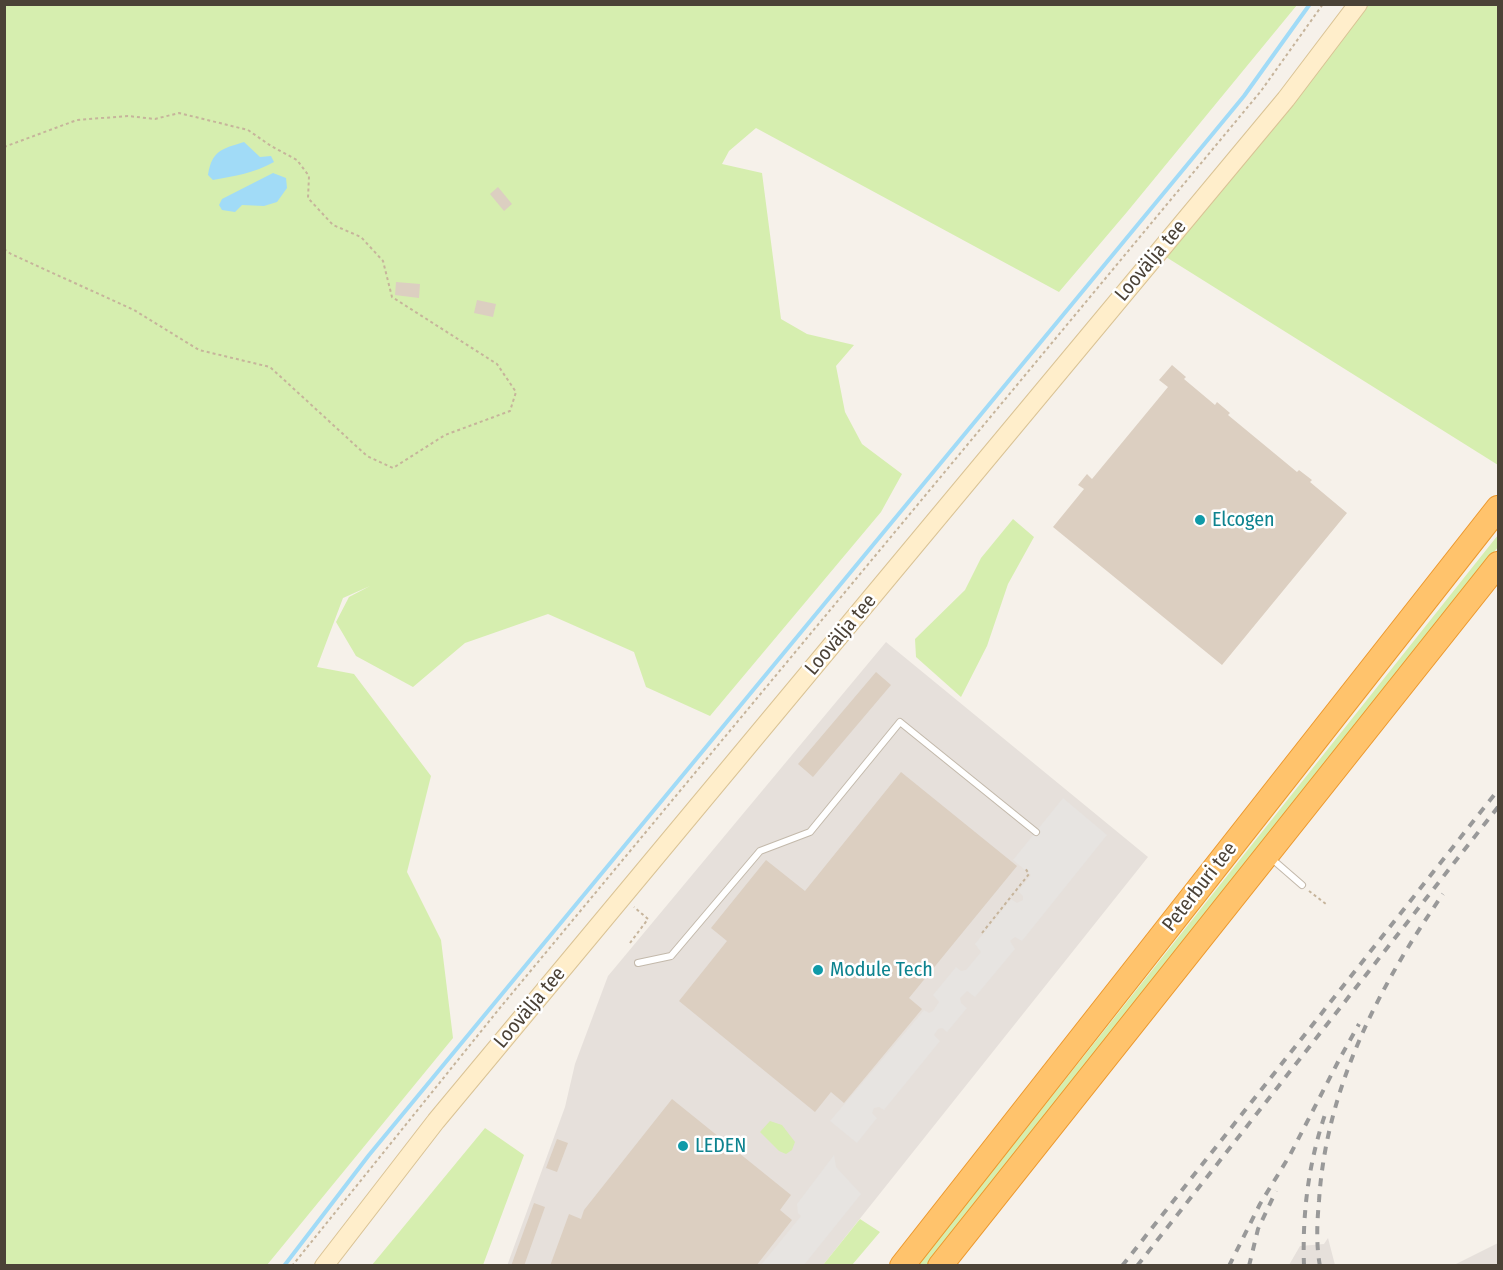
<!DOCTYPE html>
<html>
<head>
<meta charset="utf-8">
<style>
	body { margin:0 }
	#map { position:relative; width:1503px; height:1270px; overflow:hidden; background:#f6f1ea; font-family:"Fira Sans Condensed",sans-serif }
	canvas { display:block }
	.frame { position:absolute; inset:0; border:6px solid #4b4237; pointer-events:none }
</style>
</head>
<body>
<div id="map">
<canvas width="1503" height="1270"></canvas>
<div class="frame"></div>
</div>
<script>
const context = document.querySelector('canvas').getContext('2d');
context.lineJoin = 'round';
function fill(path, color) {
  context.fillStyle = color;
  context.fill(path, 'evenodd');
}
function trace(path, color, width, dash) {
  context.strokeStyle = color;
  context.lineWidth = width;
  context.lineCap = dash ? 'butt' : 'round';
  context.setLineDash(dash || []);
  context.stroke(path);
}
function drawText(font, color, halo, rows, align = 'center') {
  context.font = font + ' "Fira Sans Condensed",sans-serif';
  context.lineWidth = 5;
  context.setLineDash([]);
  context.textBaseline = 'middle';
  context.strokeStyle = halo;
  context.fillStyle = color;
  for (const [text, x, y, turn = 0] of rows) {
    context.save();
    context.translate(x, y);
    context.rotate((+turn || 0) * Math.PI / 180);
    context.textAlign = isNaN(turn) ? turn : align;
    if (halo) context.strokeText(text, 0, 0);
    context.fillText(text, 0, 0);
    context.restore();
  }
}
fill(new Path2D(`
	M886,642l262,215 -325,408 -316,1 58,-159 10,-43 33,-88z
	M1328,1238l7,27h-46l11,-19 24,-2z
	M1498,1243v22h-44z`), '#e6e0db');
fill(new Path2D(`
	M140,4l1157,1 -170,207 -68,80 -303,-164 -27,23 -7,13 40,9 19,146 26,15 47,11 -18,21 9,46 17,32 40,30 -21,38 -171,204 -64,-29 -12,-35 -86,-38 -83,29 -52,44 -57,-31 -20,-34 13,-25 21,-11 -27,12 -26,69 37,7 77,102 -24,96 34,68 12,98 -186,227 -262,1v-1261z
	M1368,5h130v460l-332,-208 127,-154z
	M1013,519l21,18 -26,47 -21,62 -26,51 -45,-40 -1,-18 50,-49 16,-32z
	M1498,535v12l-570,718 -11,1z
	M770,1121l12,4 13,17 -3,8 -6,4 -7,-3 -19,-19z
	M485,1128l39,27 -41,110h-111z
	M860,1219l20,13 -28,33h-29z`), '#d6eeaf');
fill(new Path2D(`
	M1063,798l44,37 -85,106 -7,-4 -5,4 5,8 -40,48 -8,-6 -7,7 1,5 6,5 -20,24 -5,-4 -4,1 -4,6 6,6 -56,69 -5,-3 -5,1 -2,5 5,5 -20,25 -27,-22 94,-111 5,3 4,-2 6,-9 -6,-7 23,-28 5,4 5,-1 15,-18 -6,-8 36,-45 6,4 6,-3v-4l-5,-5 13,-16 -18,-15z
	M834,1155l2,12 25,27 -57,71h-43l40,-49 -3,-3 -1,-9z`), '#e7e4e1');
fill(new Path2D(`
	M244,142l16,15 11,-1 3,6c-20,11 -39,14 -61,18l-5,-5c4,-25 14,-26 36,-33z
	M273,173l13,5 1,10 -10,14 -13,4 -22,-1 -7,7 -13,-2 -3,-5 3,-6z`), '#a1dbf7');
trace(new Path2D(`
	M284,1266l85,-111 875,-1059 66,-92`), '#a1dbf7', 4);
fill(new Path2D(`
	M498,187l14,17 -8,7 -14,-17z
	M396,282l24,2 -1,14 -24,-3z
	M477,300l19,4 -3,13 -19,-4z
	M1172,365l14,12 -2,2 31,26 2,-3 13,11 -2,2 69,57 2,-2 13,10 -2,2 37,31 -125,152 -169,-138 31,-38 -6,-4 9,-11 5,5 76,-92 -9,-7z
	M876,672l15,13 -78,92 -15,-13z
	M901,772l116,94 -108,132 13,11 -78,94 -13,-11 -16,20 -136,-111 48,-60 -16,-13 55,-68 39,31z
	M672,1099l119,96 -11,15 12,10 -36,46h-206l19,-52 12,5 3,-9z
	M557,1139l11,4 -11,29 -11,-4z
	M534,1203l11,4 -21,59h-13z`), '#dccfc1');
const lane = new Path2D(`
	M1272,859l30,26
	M638,963l33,-7 89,-105 50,-19 90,-110 136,110`);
const secondary = new Path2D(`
	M324,1266l112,-145 850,-1022 72,-95`);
const highway = new Path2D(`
	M902,1266l596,-758
	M940,1266l558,-702`);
trace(lane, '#c3b9ab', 8);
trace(secondary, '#dac395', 20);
trace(highway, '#ec982d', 26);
trace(new Path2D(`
	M4,147l73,-27 51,-4 27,3 24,-6 69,17 23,16 26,14 12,16 -1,22 25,27 28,12 22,24 9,36 105,67 19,28 -6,19 -65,24 -52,33 -26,-12 -97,-89 -71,-17 -65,-40 -123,-56 -7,-5
	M1309,891l17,13
	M982,933l47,-59 -4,-6
	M630,943l18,-24 -14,-12
	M292,1266l207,-257 762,-918 62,-87`), '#c6b49b', 2, [3, 3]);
trace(lane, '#fff', 6);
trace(secondary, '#ffeecb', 18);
trace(highway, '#ffc36c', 24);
trace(new Path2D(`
	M1122,1266l376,-476
	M1137,1266l361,-459
	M1229,1266l31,-62 30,-49 50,-97 19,-34
	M1249,1266l9,-37 18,-38
	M1304,1266c-2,-54 5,-107 23,-157
	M1320,1266c-4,-21 -3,-44 -1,-65 7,-113 60,-215 124,-307`), '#999', 4, [8, 8]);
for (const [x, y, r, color] of [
	[1200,520,6,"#0f9aa8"],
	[818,970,6,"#0f9aa8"],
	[683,1146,6,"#0f9aa8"]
]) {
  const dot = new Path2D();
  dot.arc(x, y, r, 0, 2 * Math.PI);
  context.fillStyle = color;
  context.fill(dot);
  trace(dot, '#fff', 2);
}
drawText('20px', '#4b4237', '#fff', [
	["Loovälja tee",1151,261,-50],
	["Loovälja tee",841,635,-50],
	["Peterburi tee",1200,887,-52],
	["Loovälja tee",530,1008,-50]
]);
drawText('20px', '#0d838f', '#fff', [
	["Elcogen",1212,520],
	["Module Tech",830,970],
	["LEDEN",695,1146]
], 'left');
</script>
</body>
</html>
